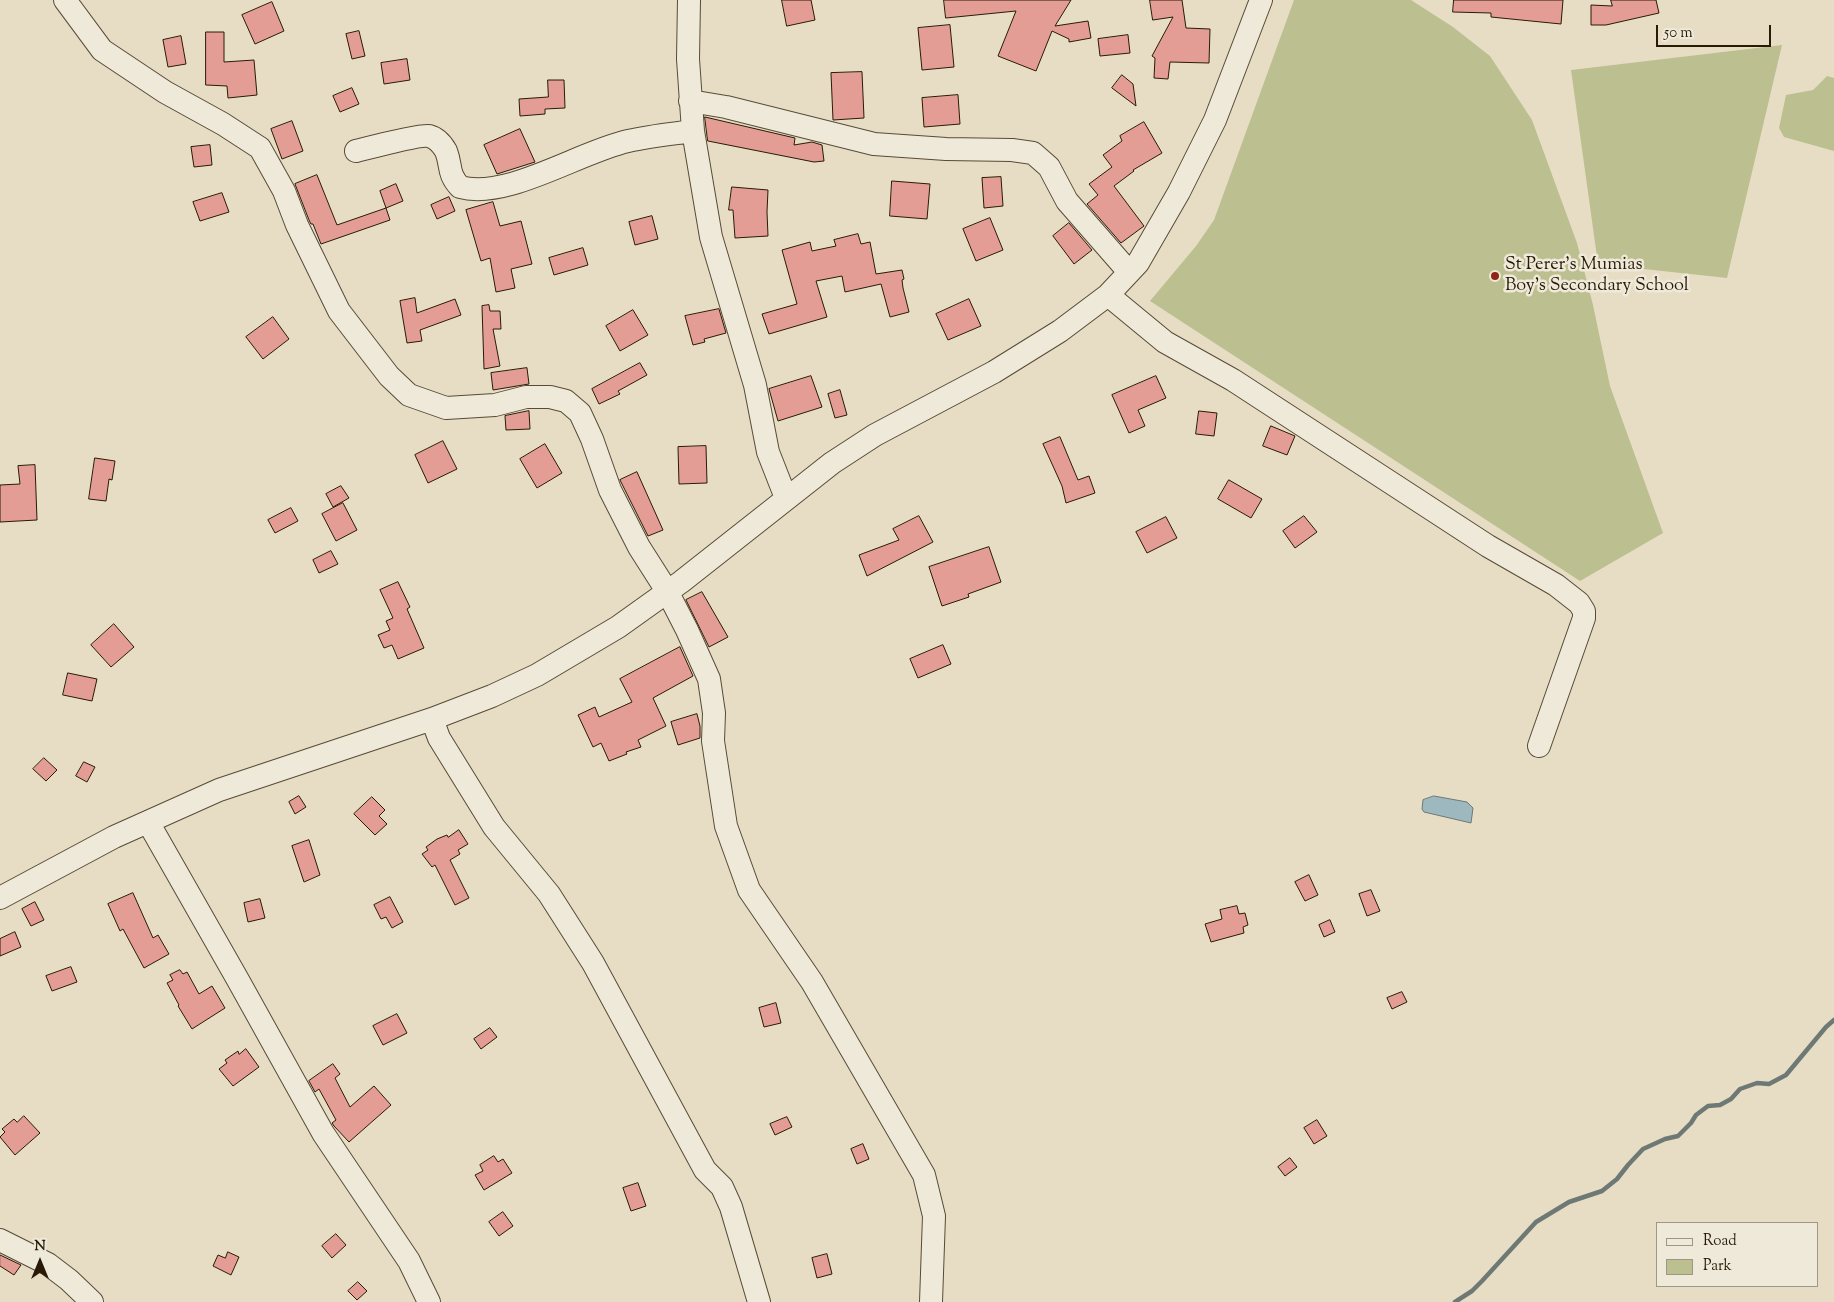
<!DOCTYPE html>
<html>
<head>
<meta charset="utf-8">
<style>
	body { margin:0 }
	#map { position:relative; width:1834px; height:1302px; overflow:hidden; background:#e7ddc4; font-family:"Sorts Mill Goudy",serif }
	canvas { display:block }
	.legend { position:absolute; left:1656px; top:1222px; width:162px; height:65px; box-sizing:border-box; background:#efe9d9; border:1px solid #9f9685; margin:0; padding:6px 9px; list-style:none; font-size:15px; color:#281a07 }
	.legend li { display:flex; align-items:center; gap:10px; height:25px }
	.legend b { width:25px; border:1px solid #9f9685 }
	.north { position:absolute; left:15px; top:1237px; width:50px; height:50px; -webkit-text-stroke:4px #efe9d9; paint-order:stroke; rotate:0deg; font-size:14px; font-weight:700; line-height:20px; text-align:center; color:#281a07 }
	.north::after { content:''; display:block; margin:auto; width:18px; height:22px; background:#281a07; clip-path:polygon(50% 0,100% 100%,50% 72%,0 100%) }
	.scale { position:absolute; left:1656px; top:25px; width:115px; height:22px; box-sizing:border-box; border:2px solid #281a07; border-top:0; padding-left:6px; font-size:15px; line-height:18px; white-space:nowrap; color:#281a07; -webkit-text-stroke:4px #efe9d9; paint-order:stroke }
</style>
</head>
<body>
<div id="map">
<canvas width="1834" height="1302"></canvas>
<ul class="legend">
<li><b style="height:6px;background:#efe9d9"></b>Road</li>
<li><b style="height:14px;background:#bcbf90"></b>Park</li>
</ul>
<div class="north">N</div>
<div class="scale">50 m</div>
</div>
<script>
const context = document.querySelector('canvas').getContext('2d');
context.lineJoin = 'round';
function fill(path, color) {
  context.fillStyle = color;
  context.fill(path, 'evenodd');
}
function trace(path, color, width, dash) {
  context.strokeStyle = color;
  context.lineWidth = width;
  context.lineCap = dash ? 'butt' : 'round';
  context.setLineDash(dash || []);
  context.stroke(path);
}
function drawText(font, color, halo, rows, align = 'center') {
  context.font = font + ' "Sorts Mill Goudy",serif';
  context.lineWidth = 5;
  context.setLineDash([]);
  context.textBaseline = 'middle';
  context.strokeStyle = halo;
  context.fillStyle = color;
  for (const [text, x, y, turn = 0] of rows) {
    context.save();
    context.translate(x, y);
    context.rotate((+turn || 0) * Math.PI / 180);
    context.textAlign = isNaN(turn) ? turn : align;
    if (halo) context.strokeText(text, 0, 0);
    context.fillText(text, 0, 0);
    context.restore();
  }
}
fill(new Path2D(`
	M1294,0h117l42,27 37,29 42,64 45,123 16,62 17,81 53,147 -83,48 -430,-280 46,-55 18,-26z
	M1782,45l-55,233 -129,-14 -27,-194z
	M1827,76l7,2v73l-50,-14 -5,-9 7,-33 27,-5z`), '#bcbf90');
const water = new Path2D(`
	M1434,796l33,6 6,6 -2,15 -47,-11 -2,-3 1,-9z`);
fill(water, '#9db8bf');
trace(water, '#6e7975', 1);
trace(new Path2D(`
	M1455,1302l17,-11 10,-10 54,-59 33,-20 33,-11 15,-12 11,-14 15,-16 22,-10 13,-3 13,-13 5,-8 12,-9 12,-1 11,-6 9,-10 17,-6 12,1 17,-9 40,-48 8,-7`), '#6e7975', 4.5);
const building = new Path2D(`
	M782,0h29l4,20 -28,6z
	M944,0h127l-16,26 33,-5 3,17 -22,4v-3l-17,-8 -16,40 -38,-15 18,-45 -70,7z
	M1150,0h32l4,28 24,1 -1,34 -39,-1 -2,17 -14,-1 1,-20 -3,-2 21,-39 -20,3z
	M1454,0h109l-2,24 -70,-7v-4l-38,-1z
	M1611,0h45l3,13 -53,12h-15v-20l21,1z
	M272,2l12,29 -29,13 -13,-29z
	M950,25l4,42 -32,3 -4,-42z
	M359,31l6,25 -13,3 -6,-25z
	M206,32h18v30l30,-2 3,35 -29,3 -1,-12 -21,-1z
	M1128,35l2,18 -30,3 -2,-17z
	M181,36l5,28 -18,3 -5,-27z
	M407,59l3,21 -26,4 -3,-21z
	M862,72l2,46 -31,2 -2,-47z
	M1122,75l11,9 3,22 -24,-18z
	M548,80h16l1,28 -20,1v5l-25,2 -1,-17 29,-2z
	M352,88l7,16 -19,8 -7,-16z
	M958,95l2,29 -36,3 -2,-29z
	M705,117l90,21 -1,7 18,-3 10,3 2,16 -10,1 -106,-21z
	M292,121l11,30 -21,8 -11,-30z
	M1144,122l18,31 -29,17 1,1 -20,15 30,40 -23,17 -34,-39 11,-9 -9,-11 23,-17 -9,-12 19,-14 -2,-5z
	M520,129l15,33 -38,12 -13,-29z
	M210,145l2,20 -18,2 -3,-20z
	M317,175l20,50 49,-17 4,12 -69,24 -8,-20h-2l-2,-4 -14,-36z
	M1001,177l2,29 -19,2 -2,-30z
	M892,181l38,3 -3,35 -37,-3z
	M396,184l7,17 -17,7 -6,-17z
	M732,187l36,3 -1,22 1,24 -33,2 -2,-28h-4z
	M222,193l7,19 -29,9 -7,-19z
	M449,197l6,14 -18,8 -6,-14z
	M493,202l7,24 21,-5 11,43 -21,5 4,19 -19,4 -6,-34 -9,3 -15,-51z
	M652,216l6,23 -23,6 -6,-23z
	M990,218l13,32 -27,11 -13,-32z
	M1069,223l23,27 -18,14 -21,-28z
	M858,234l3,10 9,-2 6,32 26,-4 2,9 -2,1 1,8 6,24 -19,5 -9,-33 -36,8 -3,-16 -26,5 11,36 -58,17 -7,-20 35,-10 -15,-54 28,-8 2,9 24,-5 -2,-6z
	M583,248l5,17 -34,10 -5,-17z
	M415,298l2,15 38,-14 6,16 -41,15 2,11 -15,2 -7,-42z
	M969,299l12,27 -33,14 -12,-26z
	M489,305l1,6h10l1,18h-8l7,37 -16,3 -2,-63z
	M719,309l7,24 -22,6 1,3 -12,3 -8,-29z
	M633,310l15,25 -28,16 -14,-25z
	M273,317l16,22 -26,20 -17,-22z
	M640,363l7,12 -29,16 2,3 -21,10 -7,-15z
	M527,368l2,16 -36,6 -2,-17z
	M811,376l11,31 -44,14 -9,-32z
	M1156,376l10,22 -28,12 7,16 -16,7 -17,-38z
	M840,390l7,25 -12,3 -7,-24z
	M529,411l1,18 -24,1 -1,-14z
	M1199,411l18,2 -3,23 -18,-2z
	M1271,426l24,10 -8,19 -24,-9z
	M1060,437l18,43 11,-4 6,17 -29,10 -4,-17 -19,-42z
	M443,441l14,28 -29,14 -13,-28z
	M545,444l17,29 -25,15 -17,-29z
	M706,446l1,37 -28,1 -1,-37z
	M95,458l20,3 -3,19 -3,-1 -3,22 -17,-2z
	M35,465l2,55 -37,2v-37l20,-1 -2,-18z
	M637,472l26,58 -15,6 -28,-56z
	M1229,480l33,19 -11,19 -33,-19z
	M341,486l8,12 -16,9 -7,-13z
	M343,503l14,27 -21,11 -14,-27z
	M291,508l7,13 -23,12 -7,-13z
	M919,516l14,26 -66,34 -8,-21 40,-15 -6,-11z
	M1304,516l13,16 -22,16 -12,-17z
	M1166,517l11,21 -30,15 -11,-21z
	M989,547l12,35 -33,12 1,3 -27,9 -13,-39z
	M331,551l7,13 -19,9 -6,-13z
	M398,582l12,25 -3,2 17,39 -26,11 -6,-14 -8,3 -6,-13 12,-5 -4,-9 7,-3 -13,-28z
	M702,592l26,45 -19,10 -23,-47z
	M114,624l20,23 -23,20 -20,-22z
	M943,645l8,19 -33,14 -8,-19z
	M680,647l13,29 -40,22 13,28 -28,14 3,7 -15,5 1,2 -18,7 -8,-18 -8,4 -15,-32 17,-8 4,10 33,-15 -12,-23z
	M68,673l29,6 -5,22 -29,-6z
	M697,714l3,12v12l-22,7 -7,-23z
	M44,758l13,12 -11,11 -13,-12z
	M84,762l11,5 -8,15 -11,-6z
	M299,796l7,11 -11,7 -6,-12z
	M372,797l13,13 -6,6 8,8 -12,11 -21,-21z
	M459,830l9,14 -10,6 2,4 -10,6 19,38 -14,7 -20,-40 -3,2 -10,-13 6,-4 -2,-3 11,-8 10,-4 1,2z
	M309,840l11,35 -16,7 -12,-36z
	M1309,875l9,20 -13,6 -10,-19z
	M1371,890l9,21 -13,5 -8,-22z
	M133,893l20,45 5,-3 11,19 -25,14 -21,-39 -3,2 -12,-27z
	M390,897l13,25 -11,6 -6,-11 -5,2 -7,-14z
	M260,899l5,19 -17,4 -4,-19z
	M35,902l9,18 -13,6 -9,-17z
	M1237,906l2,8 6,-1 3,12 -5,2 1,6 -33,9 -6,-18 17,-5 -2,-9z
	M1330,920l5,12 -11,5 -5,-12z
	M15,932l6,15 -21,9v-17z
	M71,967l6,15 -25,9 -6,-15z
	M180,970l3,4 4,-2 12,22 13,-8 13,22 -33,21 -14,-23 1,-1 -12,-22 6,-3 -3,-5z
	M1402,992l5,10 -15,7 -5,-11z
	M776,1003l5,20 -17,4 -5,-19z
	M397,1014l10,19 -24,12 -10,-19z
	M490,1028l7,9 -16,12 -7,-10z
	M246,1049l13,18 -26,19 -14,-17 8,-6 -2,-3 13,-9 1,3z
	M333,1064l7,10 -5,4 15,29 24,-21 17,19 -42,37 -15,-16 -2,-3 4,-3 -17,-31 -4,3 -6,-11z
	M24,1116l16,17 -25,22 -15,-18 5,-5 -3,-3 12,-10 3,3z
	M787,1117l5,10 -17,8 -5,-11z
	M1317,1120l10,16 -13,8 -10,-16z
	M863,1144l6,15 -12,5 -6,-15z
	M494,1156l4,6 5,-3 9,14 -28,17 -9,-15 8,-4 -3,-6z
	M1290,1158l7,9 -12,9 -7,-9z
	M638,1183l8,23 -15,5 -8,-23z
	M503,1212l10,14 -14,10 -10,-14z
	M336,1234l10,11 -14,13 -10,-12z
	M228,1252l11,5 -8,18 -18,-9 5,-11 7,3z
	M827,1254l5,20 -15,4 -5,-20z
	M0,1255l21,10 -7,10 -14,-9z
	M358,1282l9,9 -10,9 -9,-9z`);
fill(building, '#e49d95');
trace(building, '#281a07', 1);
const minor = new Path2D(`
	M65,0l37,50 63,42 58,32 37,24 24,43 13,34 42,86 50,65 20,19 37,13 49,-3 31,-8h24l16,4 14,12 12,26 18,51 29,57 28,44 20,39 22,49 5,34 -1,28 13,85 23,64 63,92 112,193 10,41 -3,86
	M689,0l-1,59 5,72 18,106 44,148 13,67 18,46
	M690,101l36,6 148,37 72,5 66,1 21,3 16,14 18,34 62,71
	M356,151c12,-3 64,-17 73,-15 8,2 13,8 17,15 6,15 1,22 14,36 47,13 119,-35 168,-46 21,-5 43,-7 65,-10
	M1108,295l57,47 68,38 255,166 68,39 23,18 5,8v7l-45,128
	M432,719l7,19 55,89 55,67 44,69 112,207 17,17 9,20 28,95
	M148,822l90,158 85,153 86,128 20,41
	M0,898l114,-61 105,-47 213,-71 60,-23 45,-21 81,-48 63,-45 151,-119 43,-28 119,-63 66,-41 48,-36 30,-32 41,-71 36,-72 46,-120
	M0,1240l48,24 21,16 23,22`);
trace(minor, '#584b36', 24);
trace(minor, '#efe9d9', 22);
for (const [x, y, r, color] of [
	[1495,276,5,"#8f2418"]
]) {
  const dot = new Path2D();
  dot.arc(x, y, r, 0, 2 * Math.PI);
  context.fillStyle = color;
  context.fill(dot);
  trace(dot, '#efe9d9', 2);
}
drawText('18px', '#281a07', '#efe9d9', [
	["St Perer's Mumias",1505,266],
	["Boy's Secondary School",1505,287]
], 'left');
</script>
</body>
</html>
